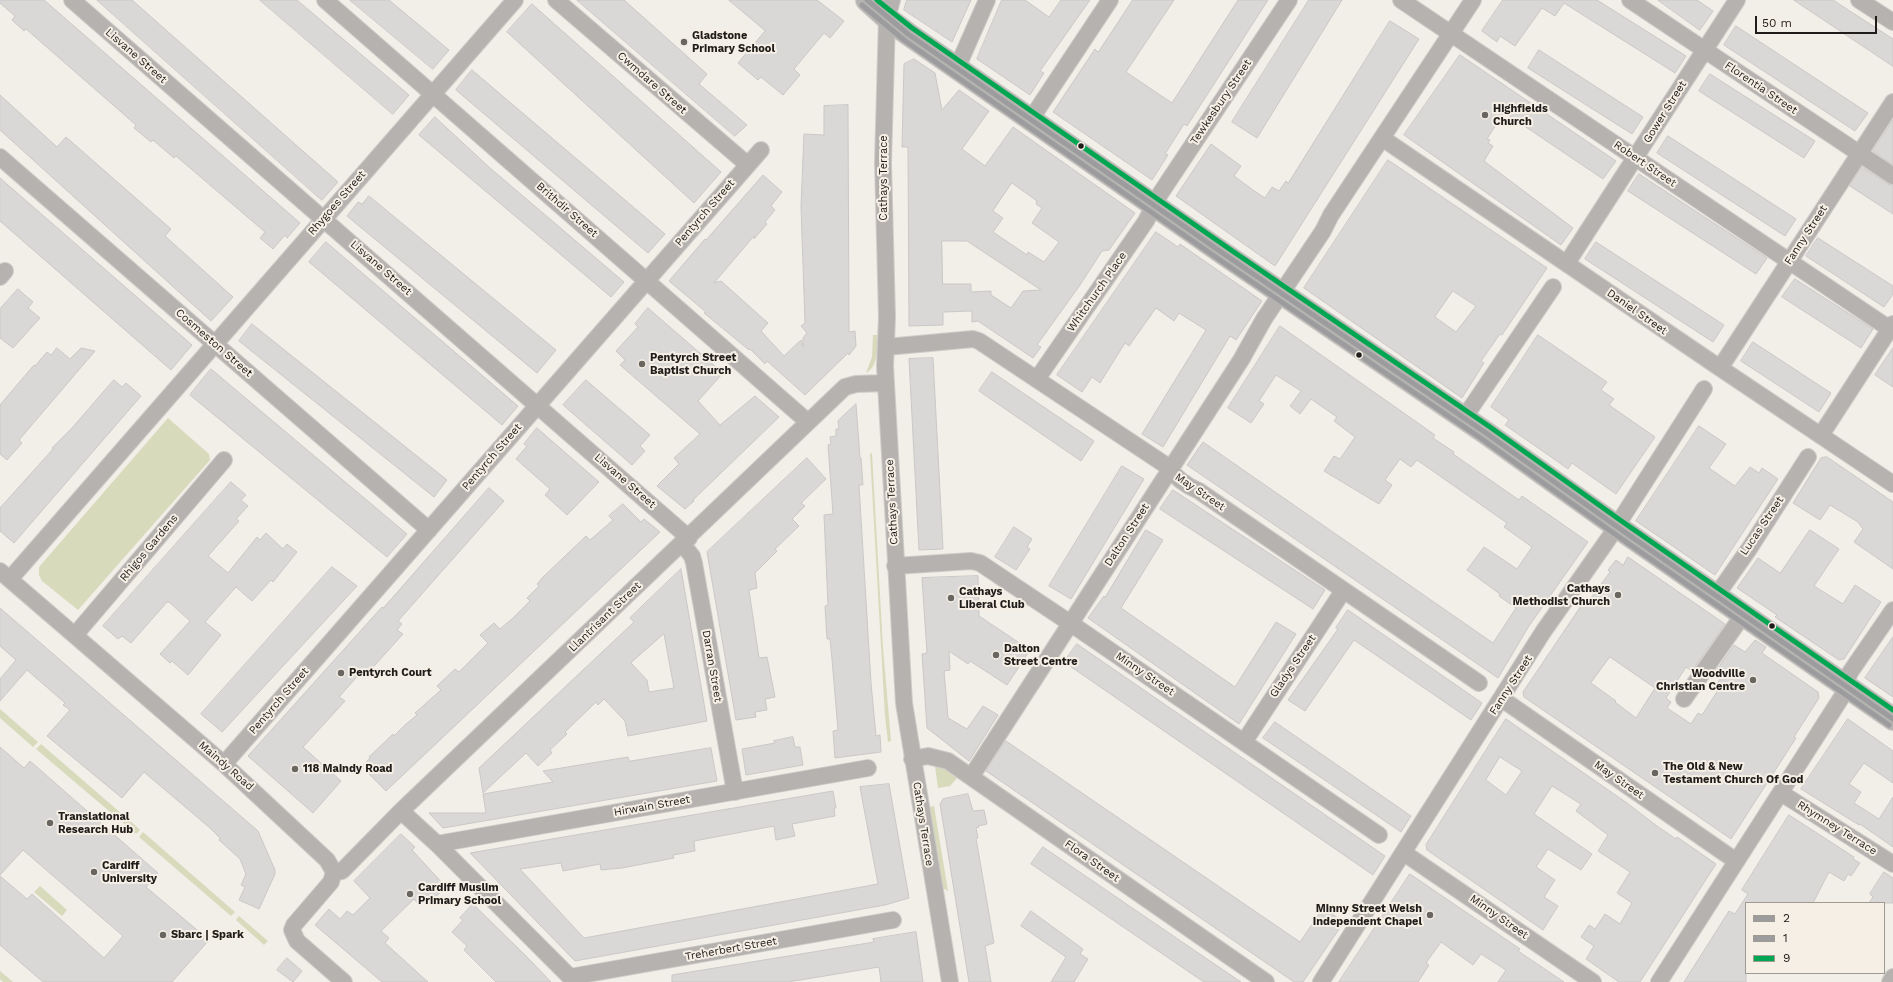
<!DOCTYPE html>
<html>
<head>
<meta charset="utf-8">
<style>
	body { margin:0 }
	#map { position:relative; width:1893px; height:982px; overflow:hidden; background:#f2eee8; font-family:"Work Sans",sans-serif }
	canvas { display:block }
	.legend { position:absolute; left:1745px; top:902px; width:140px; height:72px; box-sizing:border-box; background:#f5efe5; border:1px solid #9f9b93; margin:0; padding:5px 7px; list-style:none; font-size:12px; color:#1f1c19 }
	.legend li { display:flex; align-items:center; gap:8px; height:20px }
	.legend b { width:20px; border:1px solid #9f9b93 }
	.scale { position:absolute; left:1755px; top:16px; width:122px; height:18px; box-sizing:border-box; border:2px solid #1f1c19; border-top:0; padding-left:5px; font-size:12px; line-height:14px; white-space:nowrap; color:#1f1c19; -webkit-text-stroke:3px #f5efe5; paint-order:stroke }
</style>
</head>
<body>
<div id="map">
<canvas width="1893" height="982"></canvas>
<ul class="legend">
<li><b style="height:5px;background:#9c9c9e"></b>2</li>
<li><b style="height:5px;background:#9c9c9e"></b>1</li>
<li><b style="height:5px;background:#00a651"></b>9</li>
</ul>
<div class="scale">50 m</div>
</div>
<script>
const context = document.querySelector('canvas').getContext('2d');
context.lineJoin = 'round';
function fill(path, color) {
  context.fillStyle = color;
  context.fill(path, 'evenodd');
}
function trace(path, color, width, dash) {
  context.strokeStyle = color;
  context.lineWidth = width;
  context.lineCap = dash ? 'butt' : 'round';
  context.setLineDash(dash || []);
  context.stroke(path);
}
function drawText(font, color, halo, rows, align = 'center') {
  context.font = font + ' "Work Sans",sans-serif';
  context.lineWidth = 4;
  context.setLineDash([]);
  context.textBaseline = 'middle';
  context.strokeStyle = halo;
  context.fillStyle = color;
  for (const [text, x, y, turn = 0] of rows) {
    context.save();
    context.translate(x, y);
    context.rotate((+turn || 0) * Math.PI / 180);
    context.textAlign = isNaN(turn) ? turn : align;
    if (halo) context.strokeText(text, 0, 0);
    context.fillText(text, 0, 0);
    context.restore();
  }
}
fill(new Path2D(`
	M873,335h4c0,13 2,31 -11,38l6,-16z
	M168,418l41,36 1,6 -132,150 -36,-29 -3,-6v-8z
	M872,453l11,195 8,93 -3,1 -3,-26 -15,-262z
	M0,709l38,33 -5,5 -33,-29z
	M41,744l96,83 3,3 -4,4 -100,-85z
	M935,766l11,4 11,8 -7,8 -12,2z
	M934,806l14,85 -5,-3 -14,-81z
	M143,832l92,80 -4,4 -92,-79z
	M40,886l27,24 -5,6 -28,-24z
	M239,916l29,25 -4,4 -28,-25z
	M0,971l13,11h-10l-3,-3z`), '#d8dabc');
const building = new Path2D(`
	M0,0h44l256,223 -13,15 -2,-3 -12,14 -13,-11 5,-6 -89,-76 -2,2 -21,-18 -2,2 -17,-14 2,-3 -110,-96 -2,2 -12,-11 3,-4 -15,-13z
	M97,0h35l206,182 -16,18z
	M260,0h37l112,95 -16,19z
	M350,0h39l60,50 -16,19z
	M577,0h47l83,74 -8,10 48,41 -12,11z
	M729,0h88l27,21 -14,17 -6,-5 -30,36 6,6 -17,20 -22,-18 -3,3 -20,-17 27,-32z
	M907,0h64l-19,42 -48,-32z
	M1002,0h23l24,17 12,-17h29l-50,71 4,2 -14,22 -53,-36z
	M1133,0h41l-48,72 46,31 66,-103h30l-81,126 -3,-2 -19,30 3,1 -16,25 -99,-68 42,-63 3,3z
	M1309,0h33l-85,138 -25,-16z
	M1503,0h94l89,56 -11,17 -111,-70 -9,13 -13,-8 -27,38 -15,-10 -3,6 -15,-11z
	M1658,0h39l16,11 -13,19z
	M1794,0h39l60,39v27z
	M532,4l189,168 -27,31 -187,-171z
	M1390,21l29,18 -144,227 -99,-70 35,-52 30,22 -7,10 19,14 12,8 7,-11 7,4 7,-10 2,2z
	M1736,26l132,87 -13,18 -131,-86z
	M1539,50l104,67 -11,17 -104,-66z
	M1460,55l156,106 -13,18 -98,-66 -2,1 -16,25 3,1 -2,3 5,3 -9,15 89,67 -12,17 -157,-110z
	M914,59l21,14 7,37 17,-20 30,21 -27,38 23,17 28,-39 122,86 -26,37 -7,1 -22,34 -43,60 4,2 -8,11 -55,-37 -6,1v-11l-29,1v13l-34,1 -1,-179h-6l2,-83zM1012,183l25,18 -1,3 6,4 -10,15 27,19 -15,20 -16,-10 -1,3 -34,-23 10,-14 -10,-7zM942,241h25l74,49 -18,1 -12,17 -20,-13v-4l-20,1v-8h-28z
	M472,70l193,164 -17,19 -192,-163z
	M1710,74l105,67 -11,17 -105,-67z
	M0,95l57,52 9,-10 105,92 -6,7 68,61 -22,24 -211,-191z
	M848,105l1,227 6,-1 1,15 -7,9 -1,-2 -43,42 -38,-34 -2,3 -15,-15 -1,1 -45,-37 2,-1 -37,-31 36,-42 1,1 57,-65 19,17 -11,14 4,4 -10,12 2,2 -13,15v-3l-40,47 7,-2 47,42 -7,8 23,25 17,-16 2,7v-9l4,-5 -6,-7 4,-3 -4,-117 3,-72 20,1v-29z
	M435,117l55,51 134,114 -13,15 -192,-162z
	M1893,120v45l-20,-14z
	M1668,136l128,83 -11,17 -128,-83z
	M1388,160l159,108 -45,67 -2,-1 -19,27 3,2 -22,35 -158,-110zM1453,291l23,15 -20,26 -21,-15z
	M1862,167l26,17 5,1v29l-43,-28z
	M1639,174l128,84 -11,16 -128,-83z
	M0,178l192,167 -21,25 -171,-149z
	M369,196l187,154 -19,23 -190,-157 11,-14 4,2z
	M1156,232l22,15 2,-3 82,57 -26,39 -6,-4 -67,111 -21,-13 64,-104 -27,-17 -5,8 -18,-13 -27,38 -4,-3 -25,40 -8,-6 -10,15 -25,-17z
	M1818,238l75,48v8l-9,13 -78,-51z
	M326,242l192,164 -16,19 -193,-163z
	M1596,242l128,83 -11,17 -128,-83z
	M1795,279l78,50 -12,19 -79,-51z
	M18,289l15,13 -5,6 12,10 -27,30 -13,-10v-29z
	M648,308l75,65 -25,28 22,24 35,-29 24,21 -86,83 1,1 -9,8 -28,-23 22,-22 -5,-6 26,-24 -80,-69 5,-5 -9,-9 22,-24 -3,-3z
	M252,324l195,156 -13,17 -195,-156z
	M1280,326l155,109 -2,3 21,14 -1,2 66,46 3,-4 66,46 -59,84 -31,52 -311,-213 16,-23 290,201 23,-35 -17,-12 1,-2 -33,-24 17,-23 33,22 15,-22 -28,-20 3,-4 -90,-63 -6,7 -11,-8 -15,21 7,5 -13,19 -55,-33 10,-15 6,3 15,-22 -21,-16 3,-4 -26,-18 -11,15 -10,-8 11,-15 -25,-16 -17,26 5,3 -13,19 -23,-15z
	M1538,335l69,47 -6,8 13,9 -5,6 46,32 -39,57 -44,-31 -4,6 -14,-10 -49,-34 4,-5 -18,-13z
	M1753,342l78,51 -12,19 -78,-51z
	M57,348l13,11 11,-11 14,3 -76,89 3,3 -15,17 -7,-6v-49l34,-40 1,1 12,-14 4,3z
	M1893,348v39l-18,-12z
	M933,358l10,191 -24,1 -10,-191z
	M211,369l196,165 -20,23 -197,-162z
	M992,372l102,69 -13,20 -102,-70z
	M114,380l8,7 4,-4 15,13 -127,147 -14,-12v-23l53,-59 -1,-1 20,-20z
	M586,380l64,55 -10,11 5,5 -13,14 -69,-60z
	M856,404l4,54h1l2,27h-4l12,198 5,53 4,-1 1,17 -46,6 -2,-27 5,-1 -6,-71 -2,-20h-3l-2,-33 3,-1 -4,-90 9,-1 -5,-69 3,-1 -1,-7 6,-1v-7h3l-1,-8z
	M1699,426l27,18 -17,24 26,18 15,-19 9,6 3,-5 16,11 -63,96 -79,-54z
	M537,428l62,54 -32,33 -22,-20 5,-6 -34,-30 11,-13 -3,-2z
	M1827,457l66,45v67l-39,-27 9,-13 -5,-7 -28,-17 -10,15 -27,-17 28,-45z
	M807,458l19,21 -25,24 4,3 -13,13 7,7 -24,23 2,2 -22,22 2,15 -8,2 10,68 8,-1 8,40 -10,2 2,11 -12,2 1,5 -20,3 -29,-168z
	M1122,466l22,13 -73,120 -22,-13z
	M231,482l15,13 -5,5 7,6 -12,13 3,2 -31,35 20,17 29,-36 3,3 6,-7 17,16 4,-5 10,8 -24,30 -2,-2 -19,21 -16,-14 -23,26 -8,9 16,13 -33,40 -16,-14 -2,2 -10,-9 30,-33 -21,-19h-2l-36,41 -9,-7 -4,3 -15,-13z
	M489,488l15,13 -106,120 4,3 -5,6 6,4 -37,41 -4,-4 -23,26 6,4 -42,46 38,34 -28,32 -65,-57 134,-149 1,1z
	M1173,490l152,100 -12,19 -153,-100z
	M623,504l18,18 3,-3 16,13 -274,259 -24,-24 8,-9 -1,-1 24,-23 1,2 12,-12 11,-9 -2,-2 26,-23 -4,-4 18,-17 4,3 29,-29 -8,-8 14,-12 6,6 13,-11 17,-17 -3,-3 12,-12 -2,-2 6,-7 43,-41 4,4 23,-20 -4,-4z
	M1014,527l18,12 -5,8 3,2 -14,21 -21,-13z
	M1146,530l17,10 -42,68 114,79 41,-65 20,12 -57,90 -151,-106 16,-22 1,1z
	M1810,530l29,19 -25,37 29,18 12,-19 26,17 -37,57 -5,1 -64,-43 2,-2 -40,-27 21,-30 22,15z
	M1628,557l97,67 -33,47 -6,-4 -20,31 5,4 -4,6 24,16 7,-11 4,2 18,-28 -4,-2 7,-10 -7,-4 18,-26 11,7 10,-12 11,7 -4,6 56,39 1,6 -25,39 2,1 -65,101 -207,-142 -1,-5 62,-92 3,2 22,-30 -2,-2 8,-10 7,5zM1610,657l45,31 -19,30 -21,-16 1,-1 -25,-18z
	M332,567l25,19 -135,146 -21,-18z
	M681,569l26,152 -79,15 -3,-15 -21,-22 -6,6 -2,-3 -31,30 2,2 -17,16 2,3 -14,13 -12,-13 -43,40 -4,-25 155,-146 -4,-4zM664,634l10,54 -25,4 -2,-12 -16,-17z
	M978,576l1,40 51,34 -23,35 -37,-24 -2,3 -19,-13 1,19 -6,1 4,47 19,11 16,-23 15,9 -29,46 -42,-33 -5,-74 5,-1 -5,-75z
	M0,608l258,223 17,39v4l-16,35 -20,-9 6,-13 -4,-2 5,-11 -6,-15 -21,-19 1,-2 -10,-10 -66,-56 -22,26 -75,-62 23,-26 -7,-5 2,-2 -38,-33 -27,31v-22l16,-19 -16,-14z
	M1348,610l134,93 -11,17 -117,-80 -49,71 -17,-11 50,-71 -2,-1z
	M1893,637v60l-28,-19z
	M1077,644l308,212 -12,19 -309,-213z
	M1506,719l121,84 30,23 19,13 1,-2 39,27 -76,118h-21l-33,-23 8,-13 -13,-9 8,-12 6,4 10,-15 15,10 12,-21 -15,-10 13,-21 -32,-21 10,-16 -32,-24 5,-7 -29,-18 -18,28 58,40 -11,16 -33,-21 -12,18 19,13 -11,17 14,9 -15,24 -116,-80 -1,-5zM1500,757l22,14 -16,24 -20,-15z
	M1848,719l45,32v32l-29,-20 -15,21 12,8 -7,11 25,16 14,-22v50l-33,-23 -1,1 -58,-36z
	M1275,722l136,94 -10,16 -138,-94z
	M793,737l2,10h5l3,18 -57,10 -4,-26 33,-6 -1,-2z
	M1006,741l294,201 23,-34 21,14 -41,60h-9l-308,-211z
	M0,747l24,21 6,-7 128,112 -12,14 63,53 -37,42h-129l-43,-37v-69l27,23 5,-5 72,64 19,-22 -100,-86 -23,25z
	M711,748l6,33 -274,47 -14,-15h57l-3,-19 70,-12 -10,-11 85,-14 1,4z
	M889,784l20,114 -24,7 -310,56 -105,-108 363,-62 3,17h-2l1,8 -43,8 3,12 -19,4 -2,-14 -80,15 1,10 -22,4 1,3 -52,10 -21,2 -1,-6 -37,7 -2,-8 -41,6 64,69 294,-54 -18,-97z
	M968,794l5,17 11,-1 3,14 -9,2 1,1 -3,1 2,10h-2l18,105 -9,3 6,36h-22l-29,-178 3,-5z
	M1789,815l65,42 -1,2 7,4 -9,13 -3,-2 -4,7 -15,-9 -16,31h-67v79h-62l45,-71 6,3 13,-20 -6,-4z
	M401,834l14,13 -3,3 34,37 -18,17 -4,-4 -5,5 -5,-6 -33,32 8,7 -4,5 43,39h-46l-67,-57 14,-16 11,10 7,-8 6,4 17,-17 -16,-17z
	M1043,847l167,114 31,21h-37l-12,-8 -161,-110z
	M1884,872l9,6v25h-24l4,-6 -3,-3z
	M1410,874l110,75 -2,2 46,31h-66l8,-12 -25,-16 -8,11 -32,-23 -15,21 3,2 -11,17h-79z
	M473,904l56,55 22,23h-55l-32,-32 3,-4 -15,-14 11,-12 -3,-2z
	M1031,911l52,38 -3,5 8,5 -14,23h-23l15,-25 -45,-31z
	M916,932l7,50h-42l-2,-15 -91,15h-116v-7l202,-33 -1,-3z
	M287,958l15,13 -9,11 -16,-12z`);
fill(building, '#dad7d7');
trace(building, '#cac8c7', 1);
const minor = new Path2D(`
	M72,0l617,538
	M325,0l483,422
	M556,0l192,165
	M892,0l-5,18 -4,145 4,154 -2,49 19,337 46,279
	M1401,0l489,329
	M1630,0l263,176
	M1859,0l34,22
	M957,68l30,-68
	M1031,119l79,-119
	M1382,138l338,230 173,116
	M0,157l429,373
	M1567,263l170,-263
	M0,277l5,-6
	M886,347l87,-8 6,2 185,123c10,12 20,21 35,27l280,192
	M1720,368l173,-266
	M1037,379l109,-158 14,-27 129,-194
	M1464,418l89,-131
	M1821,435l72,-111
	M682,544l10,12 2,7 41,229
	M895,566l76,-5 9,2 90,60 309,212
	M0,571l224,193 103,96 7,12 -3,10 -37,43 -2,5 5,11 47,41
	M10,579l505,-579
	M1716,596l33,-47 59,-92
	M75,635l149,-175
	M1502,699l234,162
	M1684,699l59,-84
	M1244,742l99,-151
	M912,759l16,-3 20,5 318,221
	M224,764l537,-614
	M971,777l270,-417 23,-41 59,-88 8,-16 142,-215
	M1781,793l112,71
	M401,811l36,33 138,138
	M437,844l431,-76
	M1404,853l189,129
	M334,872l8,-1 59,-60 444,-424 11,-3 29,-1
	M570,977l323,-57
	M1321,982l222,-350 66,-94 95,-149
	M1659,982l184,-287 4,-17 4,-7 42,-61
	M1890,982l3,-5`);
const primary = new Path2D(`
	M867,0l20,18 21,16 316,220 262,179 130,93 277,193`);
trace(minor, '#cfccc8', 18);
trace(primary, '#cfccc8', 24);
trace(minor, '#b5b2b0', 16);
trace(primary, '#b6b4b1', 22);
trace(new Path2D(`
	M867,0l41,34 316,220 262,179 130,93 277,193`), '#9c9c9e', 5);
trace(new Path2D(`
	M862,5l42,35 316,220 262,179 130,93 277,193`), '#9c9c9e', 5);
trace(new Path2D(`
	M877,0l35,28 316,220 262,179 130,93 273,190`), '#00a651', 5);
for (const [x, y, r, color] of [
	[684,42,4,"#696661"],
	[1485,115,4,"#696661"],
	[1081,146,3.5,"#1f1c19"],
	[1359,355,3.5,"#1f1c19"],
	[642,364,4,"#696661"],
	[1618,595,4,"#696661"],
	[951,598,4,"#696661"],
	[1772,626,3.5,"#1f1c19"],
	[996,655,4,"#696661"],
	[341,673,4,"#696661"],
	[1753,680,4,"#696661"],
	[295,769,4,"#696661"],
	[1655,773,4,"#696661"],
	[50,823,4,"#696661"],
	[94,872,4,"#696661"],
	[410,894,4,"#696661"],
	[1430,915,4,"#696661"],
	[163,935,4,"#696661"]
]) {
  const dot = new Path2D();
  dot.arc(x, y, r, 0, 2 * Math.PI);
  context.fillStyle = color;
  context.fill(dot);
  trace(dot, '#f5efe5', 1.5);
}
drawText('bold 11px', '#1f1c19', '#f5efe5', [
	["Gladstone",692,36],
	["Primary School",692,49],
	["Highfields",1493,109],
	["Church",1493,122],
	["Pentyrch Street",650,358],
	["Baptist Church",650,371],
	["Cathays",1610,589,"right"],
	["Methodist Church",1610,602,"right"],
	["Cathays",959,592],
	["Liberal Club",959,605],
	["Dalton",1004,649],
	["Street Centre",1004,662],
	["Pentyrch Court",349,673],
	["Woodville",1745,674,"right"],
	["Christian Centre",1745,687,"right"],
	["The Old & New",1663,767],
	["Testament Church Of God",1663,780],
	["118 Maindy Road",303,769],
	["Translational",58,817],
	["Research Hub",58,830],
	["Cardiff",102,866],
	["University",102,879],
	["Cardiff Muslim",418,888],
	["Primary School",418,901],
	["Minny Street Welsh",1422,909,"right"],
	["Independent Chapel",1422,922,"right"],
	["Sbarc | Spark",171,935]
], 'left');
drawText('11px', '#1f1c19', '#f5efe5', [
	["Lisvane Street",136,56,41],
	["Cwmdare Street",652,83,41],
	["Florentia Street",1761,88,34],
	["Tewkesbury Street",1221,102,-56],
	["Gower Street",1665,112,-58],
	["Robert Street",1645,164,34],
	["Cathays Terrace",884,178,-90],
	["Rhygoes Street",337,203,-49],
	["Brithdir Street",567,210,41],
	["Pentyrch Street",705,213,-49],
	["Fanny Street",1806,235,-57],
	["Lisvane Street",381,268,41],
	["Whitchurch Place",1097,292,-55],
	["Daniel Street",1637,312,35],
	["Cosmeston Street",214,343,41],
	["Pentyrch Street",492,457,-49],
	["Lisvane Street",625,481,41],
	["May Street",1200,492,34],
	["Cathays Terrace",892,502,-93],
	["Lucas Street",1762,526,-56],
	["Dalton Street",1127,535,-57],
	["Rhigos Gardens",149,548,-50],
	["Llantrisant Street",605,617,-44],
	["Darran Street",712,666,80],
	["Gladys Street",1293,666,-56],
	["Minny Street",1145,674,34],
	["Fanny Street",1511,685,-57],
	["Pentyrch Street",279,701,-49],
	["Maindy Road",226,766,41],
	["May Street",1619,780,35],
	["Hirwain Street",652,806,-10],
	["Cathays Terrace",923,824,81],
	["Rhymney Terrace",1837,828,32],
	["Flora Street",1092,861,35],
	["Minny Street",1499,917,35],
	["Treherbert Street",731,949,-10]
]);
</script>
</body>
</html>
